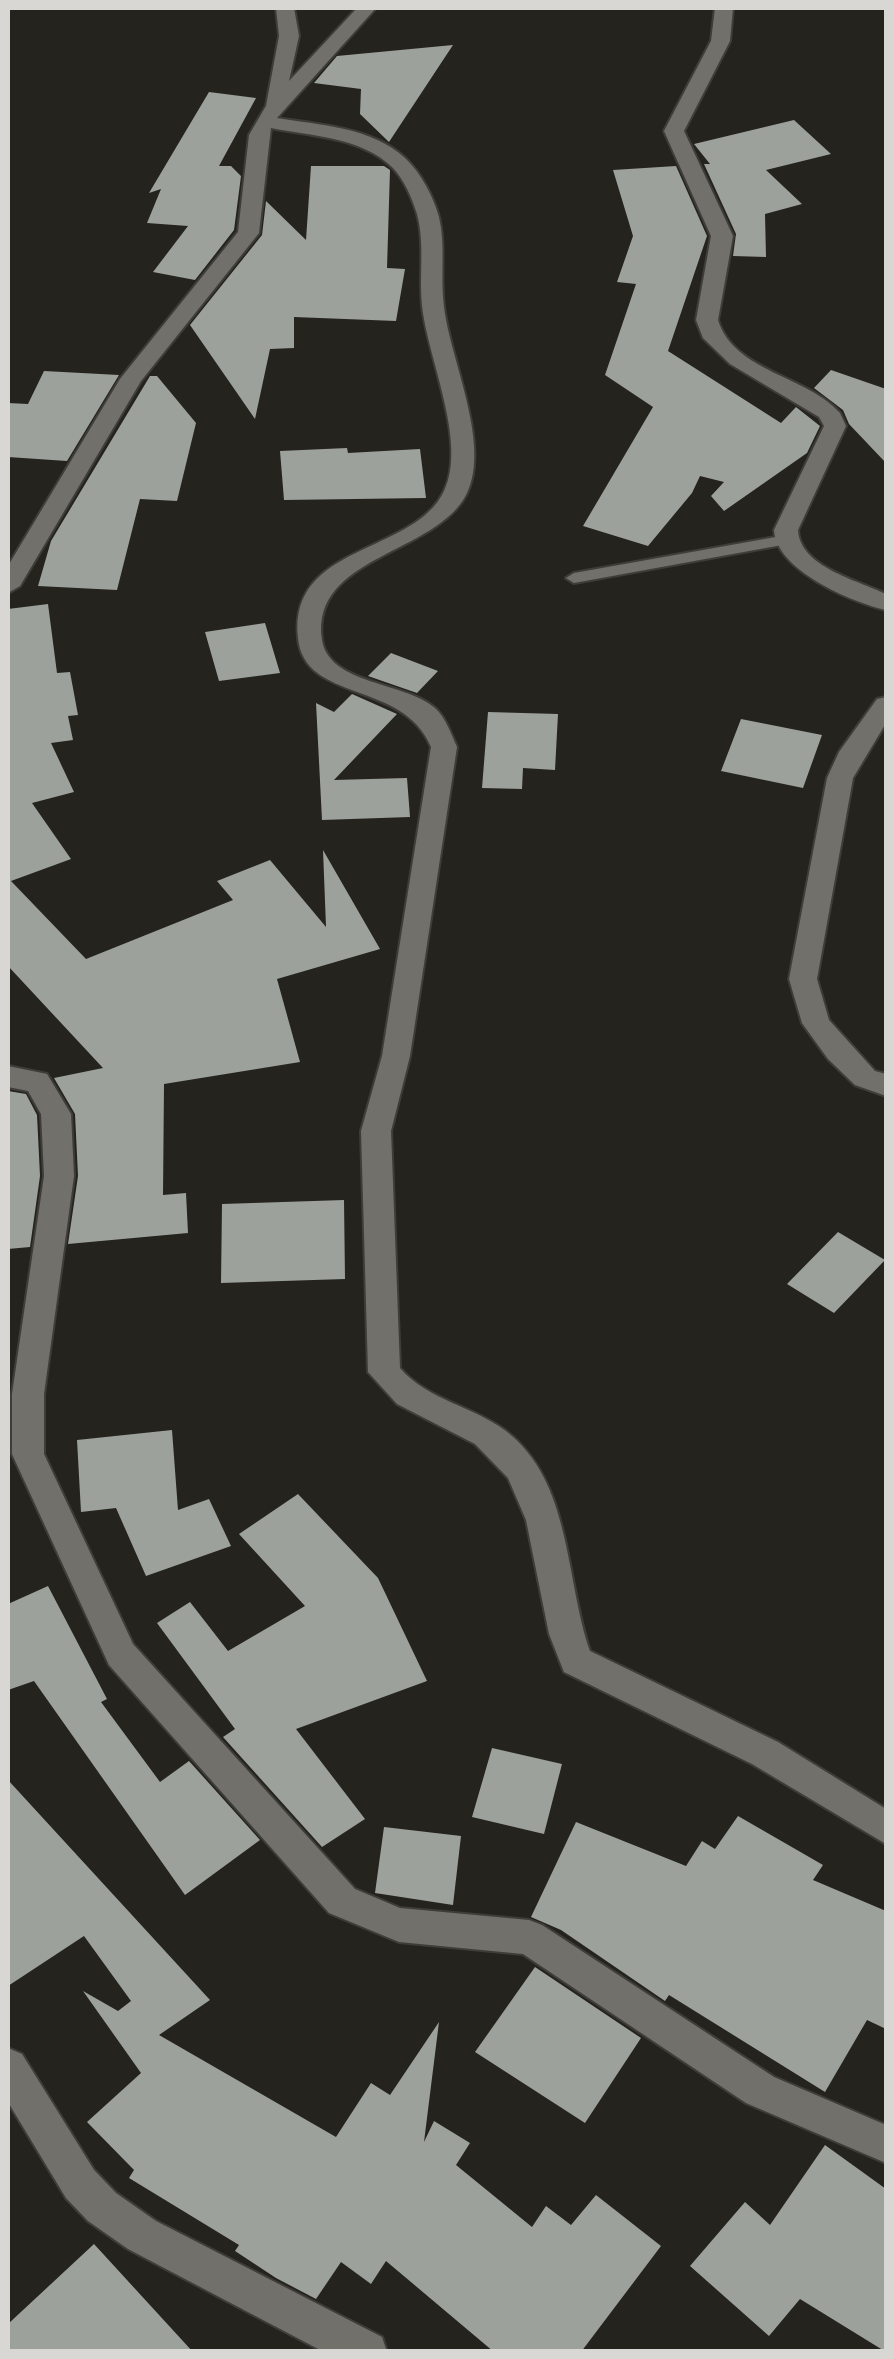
<!DOCTYPE html>
<html>
<head>
<meta charset="utf-8">
<style>
	body { margin:0 }
	#map { position:relative; width:894px; height:2359px; overflow:hidden; background:#24231e; font-family:"Times New Roman",serif }
	canvas { display:block }
	.frame { position:absolute; inset:0; border:10px solid #d8d7d4; pointer-events:none }
</style>
</head>
<body>
<div id="map">
<canvas width="894" height="2359"></canvas>
<div class="frame"></div>
</div>
<script>
const context = document.querySelector('canvas').getContext('2d');
context.lineJoin = 'round';
function fill(path, color) {
  context.fillStyle = color;
  context.fill(path, 'evenodd');
}
function trace(path, color, width, dash) {
  context.strokeStyle = color;
  context.lineWidth = width;
  context.lineCap = dash ? 'butt' : 'round';
  context.setLineDash(dash || []);
  context.stroke(path);
}
fill(new Path2D(`
	M453,45l-64,97 -29,-28 1,-25 -47,-6 23,-27z
	M209,92l47,6 -37,68h12l10,10 -7,54 -39,50 -42,-8 35,-46 -41,-3 14,-34 -12,4z
	M794,120l37,34 -65,16 36,34 -37,10 1,43 -33,-1 3,-22 -32,-70h6l-16,-20z
	M311,166h73l6,4 -3,98 18,1 -9,52 -102,-4v31l-24,1 -15,70 -65,-94 72,-90 4,-34 40,39z
	M676,166l31,70 -39,115 113,72 15,-16 24,19 -13,27 -83,58 -13,-15 13,-14 -24,-6 -8,17 -44,53 -65,-20 70,-119 -48,-32 31,-91 -19,-2 16,-46 -20,-66z
	M831,370l55,19v74l-37,-39 -6,-14 -29,-22z
	M44,371l75,4 -52,86 -59,-4v-54l20,1z
	M150,376h7l39,47 -19,78 -37,-2 -23,91 -79,-4 13,-45z
	M347,448l1,5 72,-4 6,49 -142,2 -4,-49z
	M48,604l9,69 13,-1 8,43 -10,1 5,24 -22,3 23,49 -42,11 39,56 -60,22 75,78 147,-59 -16,-19 53,-21 56,67 -3,-77 57,99 -103,30 23,83 -136,22 -1,111 23,-2 2,40 -120,11 10,-68 -3,-62 -21,-36 49,-10 -95,-102v-357z
	M265,623l15,50 -61,8 -14,-49z
	M391,653l47,18 -21,22 -49,-17z
	M352,694l45,20 -63,66 73,-2 3,39 -88,3 -6,-117 18,9z
	M488,712l70,2 -3,56 -32,-2 -1,21 -40,-1z
	M741,719l81,16 -19,53 -82,-17z
	M8,1091l18,3 11,21 3,61 -10,71 -22,2z
	M344,1200l1,79 -124,4 1,-79z
	M838,1232l47,28 -51,53 -47,-29z
	M172,1430l6,80 31,-11 22,47 -85,30 -30,-68 -35,4 -4,-72z
	M298,1494l80,84 49,103 -131,48 69,90 -43,28 -99,-110 12,-8 -78,-106 33,-21 38,49 77,-45 -66,-72z
	M48,1586l59,113 -6,3 59,80 29,-21 71,79 -75,55 -151,-214 -26,9v-86z
	M492,1748l70,16 -18,70 -72,-17z
	M8,1780l202,220 -51,35 177,102 35,-54 19,12 49,-73 -15,120 10,-21 36,22 -14,22 76,62 14,-21 25,19 25,-30 65,51 -80,106h-87l-108,-91 -15,23 -30,-22 -25,37 -40,-21 -41,-27 4,-6 -110,-67 5,-8 -47,-48 54,-49 -58,-82 35,20 13,-10 -47,-65 -76,50z
	M738,1816l85,49 -10,15 73,31v118l-19,-9 -42,72 -156,-97 -4,6 -104,-71 -30,-13 45,-95 110,44 16,-25 13,8z
	M384,1827l77,9 -8,69 -78,-12z
	M535,1967l106,71 -56,85 -110,-71z
	M825,2145l61,44v163l-86,-53 -31,37 -79,-70 55,-64 25,23z
	M94,2244l99,108h-185v-28z`), '#9da19b');
const service = new Path2D(`
	M787,535l6,2v6l-219,40 -8,-5 8,-5z`);
const minor = new Path2D(`
	M276,8h18l5,28 -10,45 68,-73h19l-99,110c42,7 95,9 128,40 16,15 28,38 34,59 7,29 1,60 5,90 6,52 47,137 23,186 -30,62 -157,62 -145,147 7,45 84,42 113,68 11,10 16,26 22,39l-47,309 -19,75 9,237c27,32 73,38 106,63 66,51 59,148 84,220l188,91 108,67v35l-134,-80 -188,-92 -15,-38 -23,-114 -18,-42 -33,-34 -78,-40 -29,-32 -7,-241 21,-75 49,-309c-27,-67 -127,-44 -133,-109 -10,-95 116,-83 146,-147 24,-49 -17,-134 -22,-186 -3,-31 3,-61 -5,-91 -5,-16 -13,-35 -25,-47 -31,-30 -81,-31 -121,-39l-12,105 -118,148 -121,205 -12,7v-27l112,-187 118,-147 11,-97 17,-29 13,-70z
	M715,8h18l-3,33 -46,90 49,105 -15,84c16,52 90,56 122,93l6,13 -48,104c2,37 59,50 88,64v16c-35,-8 -110,-40 -112,-80l50,-104 -5,-9 -89,-53 -27,-26 -7,-18 15,-84 -47,-105 47,-90z
	M886,697v26l-33,55 -36,201 12,41 46,51 11,3v22l-31,-11 -27,-26 -26,-36 -13,-44 38,-201 12,-26 38,-53z
	M8,1066l39,8 24,40 3,62 -30,218v60l89,190 222,245 45,19 129,12 13,5 232,152 112,48v38l-140,-60 -223,-149 -124,-12 -70,-29 -220,-248 -97,-211v-60l32,-218 -3,-62 -13,-23 -20,-4z
	M8,2048l14,6 72,116 22,23 40,28 226,116 5,15h-63l-196,-103 -40,-28 -22,-23 -58,-96z`);
trace(service, '#3e3d39', 4);
trace(minor, '#3e3d39', 4);
fill(service, '#71706b');
fill(minor, '#71706b');
</script>
</body>
</html>
